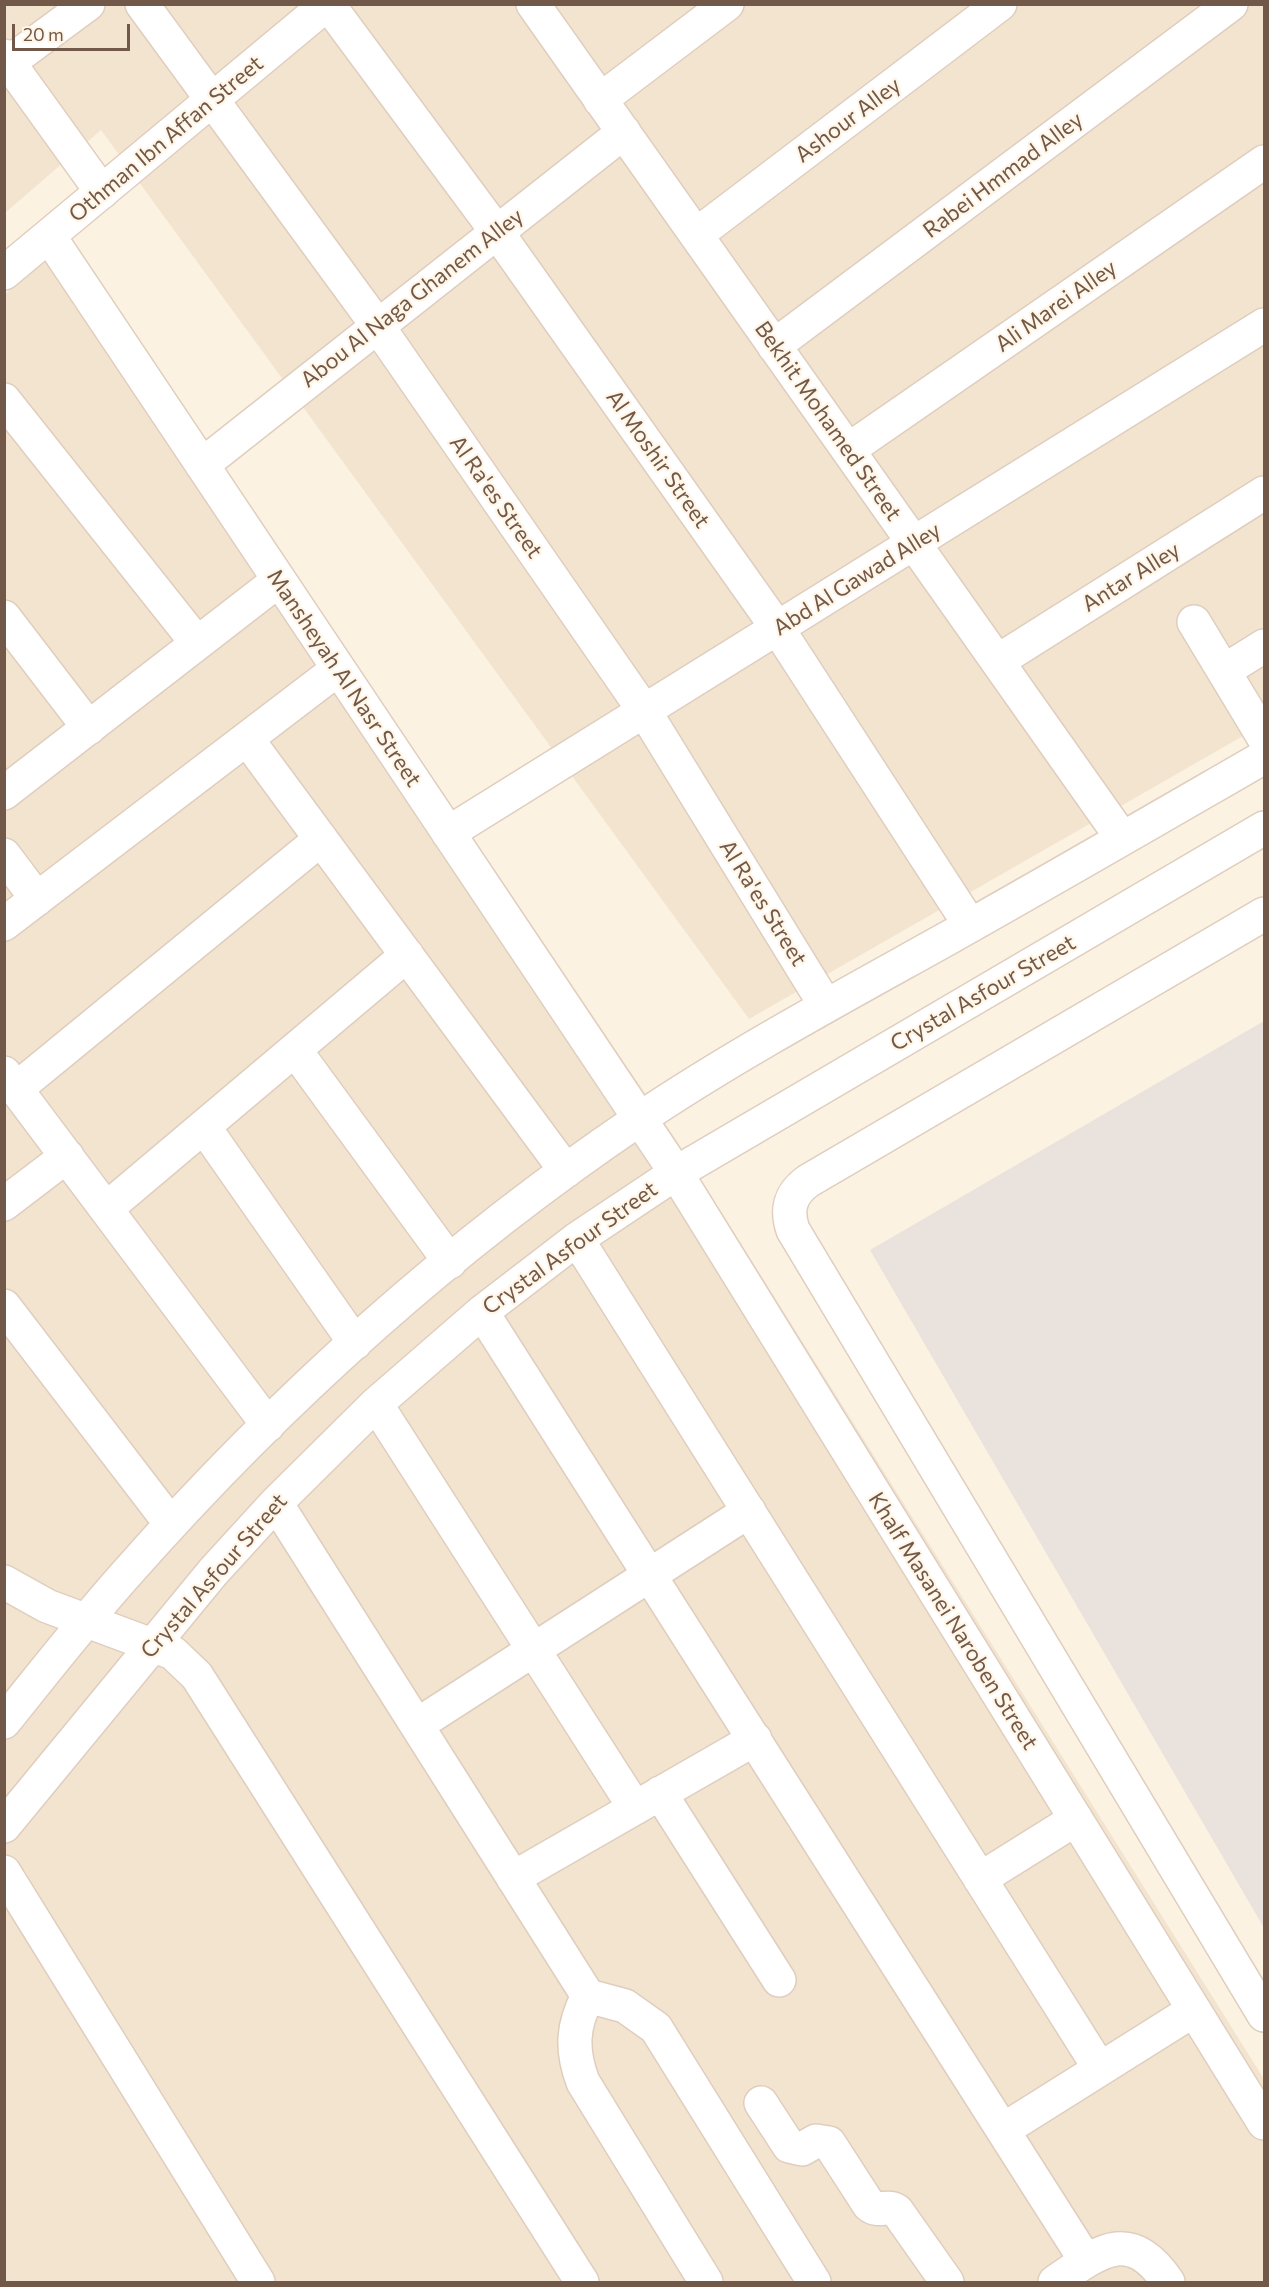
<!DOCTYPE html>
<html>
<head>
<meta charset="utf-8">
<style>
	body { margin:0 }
	#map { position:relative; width:1269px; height:2287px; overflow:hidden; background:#fcf2e1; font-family:Commissioner,sans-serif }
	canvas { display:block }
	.frame { position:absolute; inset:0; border:6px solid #725849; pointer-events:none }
	.scale { position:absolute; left:12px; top:24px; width:118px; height:27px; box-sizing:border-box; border:3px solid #725849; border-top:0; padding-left:8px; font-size:18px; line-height:21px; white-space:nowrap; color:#725849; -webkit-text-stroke:4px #fff6e7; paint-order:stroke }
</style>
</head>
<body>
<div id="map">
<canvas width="1269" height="2287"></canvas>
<div class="frame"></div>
<div class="scale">20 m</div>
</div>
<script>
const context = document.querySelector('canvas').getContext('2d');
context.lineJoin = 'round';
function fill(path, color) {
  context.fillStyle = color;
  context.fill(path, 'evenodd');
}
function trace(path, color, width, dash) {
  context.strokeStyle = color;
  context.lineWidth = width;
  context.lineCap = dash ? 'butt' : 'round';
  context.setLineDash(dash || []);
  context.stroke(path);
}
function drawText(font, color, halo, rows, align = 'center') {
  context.font = font + ' Commissioner,sans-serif';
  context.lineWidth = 4.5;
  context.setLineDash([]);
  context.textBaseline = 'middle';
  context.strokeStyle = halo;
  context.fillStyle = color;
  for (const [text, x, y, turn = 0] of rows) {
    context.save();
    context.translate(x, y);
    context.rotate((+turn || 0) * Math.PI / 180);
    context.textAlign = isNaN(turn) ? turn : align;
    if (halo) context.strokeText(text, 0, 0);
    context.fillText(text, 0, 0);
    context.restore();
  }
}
fill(new Path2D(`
	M5,5h1259v719l-515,295 -648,-889 -96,83z
	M71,239l604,899 589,941v203h-1259l-1,-1987z`), '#f3e4d0');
fill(new Path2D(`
	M1264,1021v907l-394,-678z`), '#eae3dd');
const minor = new Path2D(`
	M142,4l235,321 268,387 181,294
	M328,4l169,228 281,397 192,296
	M533,4l589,834
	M4,56l98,136
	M4,66l84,-62
	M600,100l127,-96
	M696,235l304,-231
	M49,236l627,937 588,950
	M4,273l323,-269
	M774,346l457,-342
	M4,400l193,243
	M848,450l416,-288
	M202,465l422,-333
	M4,617l85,111
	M1194,622l70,116
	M998,661l266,-168
	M1224,671l40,-25
	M247,739l319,432
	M4,793l275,-213
	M448,833l816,-508
	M4,855l33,44
	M1264,914l-456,267c-18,13 -22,29 -15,49l471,785
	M4,924l334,-255
	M295,1050l155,212
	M4,1073l264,352
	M16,1089l305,-250
	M204,1127l151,216
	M4,1204l63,-48
	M106,1209l301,-254
	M577,1239l523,830
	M4,1306l167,218
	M482,1312l604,949
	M376,1404l259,404
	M276,1503l312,493 37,10 31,22 158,254
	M4,1582l43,24 126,47 24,23 385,606
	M4,1722c41,-51 80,-101 123,-149 150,-170 323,-326 511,-453 98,-66 208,-125 312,-183 105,-59 210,-120 314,-180
	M417,1725l332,-214
	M660,1793l119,187
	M4,1826l209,-254 63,-69 100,-99 106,-92 95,-73 99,-66 588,-345
	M4,1872l254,410
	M513,1878l242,-139
	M980,1879l96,-60
	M588,1996c-16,30 -17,54 -5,86l123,200
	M761,2103l28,43 13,3 14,-8 13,2 40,62c10,8 19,-1 28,6l50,71
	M1003,2130l191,-120
	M1055,2282c45,-31 75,-56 113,0`);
trace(minor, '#dfcebe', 36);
trace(minor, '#fff', 33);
drawText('22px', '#725849', '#fff6e7', [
	["Ashour Alley",848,120,-37],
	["Othman Ibn Affan Street",166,139,-40],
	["Rabei Hmmad Alley",1003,175,-37],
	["Abou Al Naga Ghanem Alley",412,298,-38],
	["Ali Marei Alley",1056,306,-35],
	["Bekhit Mohamed Street",828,421,55],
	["Al Moshir Street",658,459,55],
	["Al Ra'es Street",496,497,55],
	["Antar Alley",1131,577,-32],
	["Abd Al Gawad Alley",857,579,-32],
	["Mansheyah Al Nasr Street",344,678,56],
	["Al Ra'es Street",763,903,58],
	["Crystal Asfour Street",983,993,-30],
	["Crystal Asfour Street",570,1248,-36],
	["Crystal Asfour Street",214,1576,-49],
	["Khalf Masanei Naroben Street",953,1621,58]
]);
</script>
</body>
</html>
